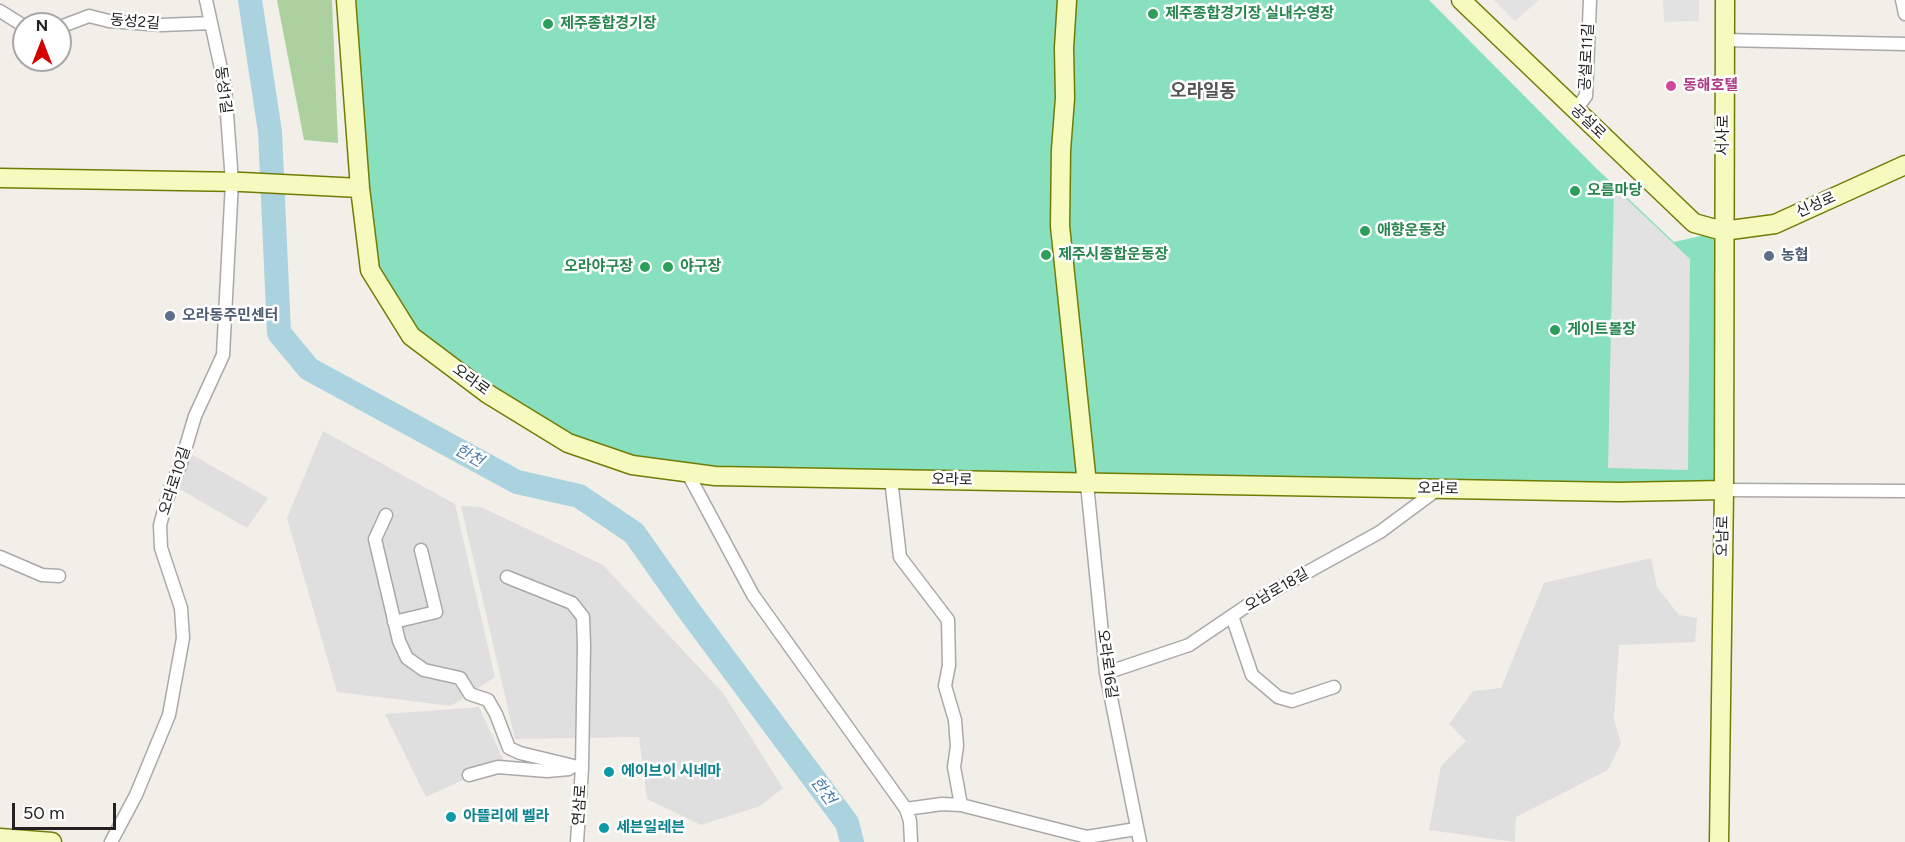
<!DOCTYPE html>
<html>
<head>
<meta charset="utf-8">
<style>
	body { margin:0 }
	#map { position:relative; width:1905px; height:842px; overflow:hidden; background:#f2efe9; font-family:Figtree,sans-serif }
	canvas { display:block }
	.north { position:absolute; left:12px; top:12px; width:60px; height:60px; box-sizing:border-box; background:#fff; border:2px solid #a7a7a7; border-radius:50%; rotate:0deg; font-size:16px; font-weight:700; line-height:24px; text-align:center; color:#222 }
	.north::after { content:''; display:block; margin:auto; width:21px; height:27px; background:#d40000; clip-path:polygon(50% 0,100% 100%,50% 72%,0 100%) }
	.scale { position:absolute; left:12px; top:803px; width:104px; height:27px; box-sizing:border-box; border:3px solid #222; border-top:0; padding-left:8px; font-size:18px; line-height:21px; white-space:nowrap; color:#222; -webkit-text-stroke:4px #fff; paint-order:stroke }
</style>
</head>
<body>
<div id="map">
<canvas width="1905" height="842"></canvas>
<div class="north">N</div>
<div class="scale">50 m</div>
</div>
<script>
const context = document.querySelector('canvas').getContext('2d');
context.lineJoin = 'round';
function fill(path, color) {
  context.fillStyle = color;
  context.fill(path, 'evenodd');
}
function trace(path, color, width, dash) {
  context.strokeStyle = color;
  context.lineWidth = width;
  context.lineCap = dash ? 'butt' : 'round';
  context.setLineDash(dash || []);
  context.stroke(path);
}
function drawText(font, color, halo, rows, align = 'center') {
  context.font = font + ' Figtree,"Noto Sans KR",sans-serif';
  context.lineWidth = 5;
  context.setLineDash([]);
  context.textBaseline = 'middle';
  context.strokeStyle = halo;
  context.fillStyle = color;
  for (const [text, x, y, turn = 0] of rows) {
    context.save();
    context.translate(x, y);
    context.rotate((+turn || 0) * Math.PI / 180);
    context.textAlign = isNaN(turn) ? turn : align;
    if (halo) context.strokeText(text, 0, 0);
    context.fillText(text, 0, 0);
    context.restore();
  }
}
fill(new Path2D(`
	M323,431l132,73 40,173 -44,29 -114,-14 -50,-174z
	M189,453l79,45 -21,30 -71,-41z
	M461,506l20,1 122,58 120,128 60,95 -23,18 -59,19 -54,-26 -8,-62 -124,2z
	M1651,558l6,29 22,28 18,3 -2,24 -76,3 -5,74 7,24 -13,27 -92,47 -1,25 -86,-12 12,-64 25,-25 -17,-17 24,-33 28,-3 43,-105z
	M479,707l25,54 -78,36 -41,-83z`), '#e0dfdf');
fill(new Path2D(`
	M277,0h55l6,143 -34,-3z`), '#add19e');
fill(new Path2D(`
	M346,0h1083l167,168 78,74 49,-11 1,259 -1021,-15 -135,-32 -157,-107 -41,-66z`), '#88e0be');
fill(new Path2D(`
	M1494,0h45l-24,21z
	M1663,0h36v21l-35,1z
	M1614,187l76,72 -2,211 -80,-2z`), '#e2e2e2');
trace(new Path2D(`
	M250,0l20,132 9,201 30,36 208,113 62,14 55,37 53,75 160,215 5,19`), '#aad3df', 24);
const street = new Path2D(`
	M1902,0l3,14
	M0,11l24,15
	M60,27l29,-11 20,5 53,4 49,-2
	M1724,40l181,4
	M1575,110l11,-14 4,-96
	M687,472l66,123 153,214 4,12 1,21
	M891,479l9,78 48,63 1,45 -4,21 10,34 2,26 -3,21 7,38 126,32 49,-8
	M1087,484l19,189 34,169
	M1724,490l181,1
	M386,515l-11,24 24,102 8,17 17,12 36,8 10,16 18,6 8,14 13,34 11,5 62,15
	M0,557l42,18 17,1
	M507,577l65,26 11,14 1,29 -2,122 -5,74
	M1232,616l20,59 26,22 14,4 42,-14
	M394,622l42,-10 -15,-62
	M1106,673l83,-28 59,-40 132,-73 58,-43
	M469,775l29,-8 49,4 22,-2
	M906,809l36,-5 19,1
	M111,842l25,-47 33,-80 14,-77 -2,-30 -20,-60 -1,-23 10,-36 11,-26 14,-47 28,-61 9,-173 -7,-95 -19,-87`);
const secondary = new Path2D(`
	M346,0l14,188 10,82 41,66 77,58 80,49 64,22 83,11 904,16 105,-2
	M1067,0l-3,48 1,50 -4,52 -1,76 27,258
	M1461,0l233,223 29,8 52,-7 130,-59
	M0,178l242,4 118,6
	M0,838l52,4
	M1719,842l5,-352 1,-490`);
trace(street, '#a9a9a9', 15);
trace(secondary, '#707d05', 21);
trace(street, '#fff', 12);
trace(secondary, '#f7fabf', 18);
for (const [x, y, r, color] of [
	[1153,14,6,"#2e9e5b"],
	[548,24,6,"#2e9e5b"],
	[1671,86,6,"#d1479c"],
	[1575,191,6,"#2e9e5b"],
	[1365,231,6,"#2e9e5b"],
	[1046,255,6,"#2e9e5b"],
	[1769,256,6,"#5c6f8a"],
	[645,267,6,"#2e9e5b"],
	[668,267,6,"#2e9e5b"],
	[170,316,6,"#5c6f8a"],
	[1555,330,6,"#2e9e5b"],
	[609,772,6,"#0f9aa8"],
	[451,817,6,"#0f9aa8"],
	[604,828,6,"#0f9aa8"]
]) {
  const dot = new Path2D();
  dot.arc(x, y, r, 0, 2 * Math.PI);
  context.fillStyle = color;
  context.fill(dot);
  trace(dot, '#fff', 2);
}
drawText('bold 15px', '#27864d', '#fff', [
	["제주종합경기장 실내수영장",1165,14],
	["제주종합경기장",560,24],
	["오름마당",1587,191],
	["애향운동장",1377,231],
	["제주시종합운동장",1058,255],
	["오라야구장",633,267,"right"],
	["야구장",680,267],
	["게이트볼장",1567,330]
], 'left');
drawText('15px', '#222', '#fff', [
	["동성2길",135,22,5],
	["공설로11길",1587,57,-87],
	["동성1길",223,90,83],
	["공설로",1588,122,44],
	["서사로",1724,135,-90],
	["신성로",1816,205,-24],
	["오라로",471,380,36],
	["오라로",952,480,1],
	["오라로10길",175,481,-72],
	["오라로",1438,489,1],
	["오남로",1723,536,-89],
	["오남로18길",1277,590,-30],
	["오라로16길",1107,664,82],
	["연삼로",580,805,-86]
]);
drawText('bold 15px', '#b23c85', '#fff', [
	["동해호텔",1683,86]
], 'left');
drawText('bold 15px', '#4e5e75', '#fff', [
	["농협",1781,256],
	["오라동주민센터",182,316]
], 'left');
drawText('bold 15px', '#0d838f', '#fff', [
	["에이브이 시네마",621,772],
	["아뜰리에 벨라",463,817],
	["세븐일레븐",616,828]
], 'left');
drawText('italic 16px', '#4a7aab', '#fff', [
	["한천",469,456,29],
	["한천",823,791,54]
]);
drawText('bold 18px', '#555', '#fff', [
	["오라일동",1203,92]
]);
</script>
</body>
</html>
